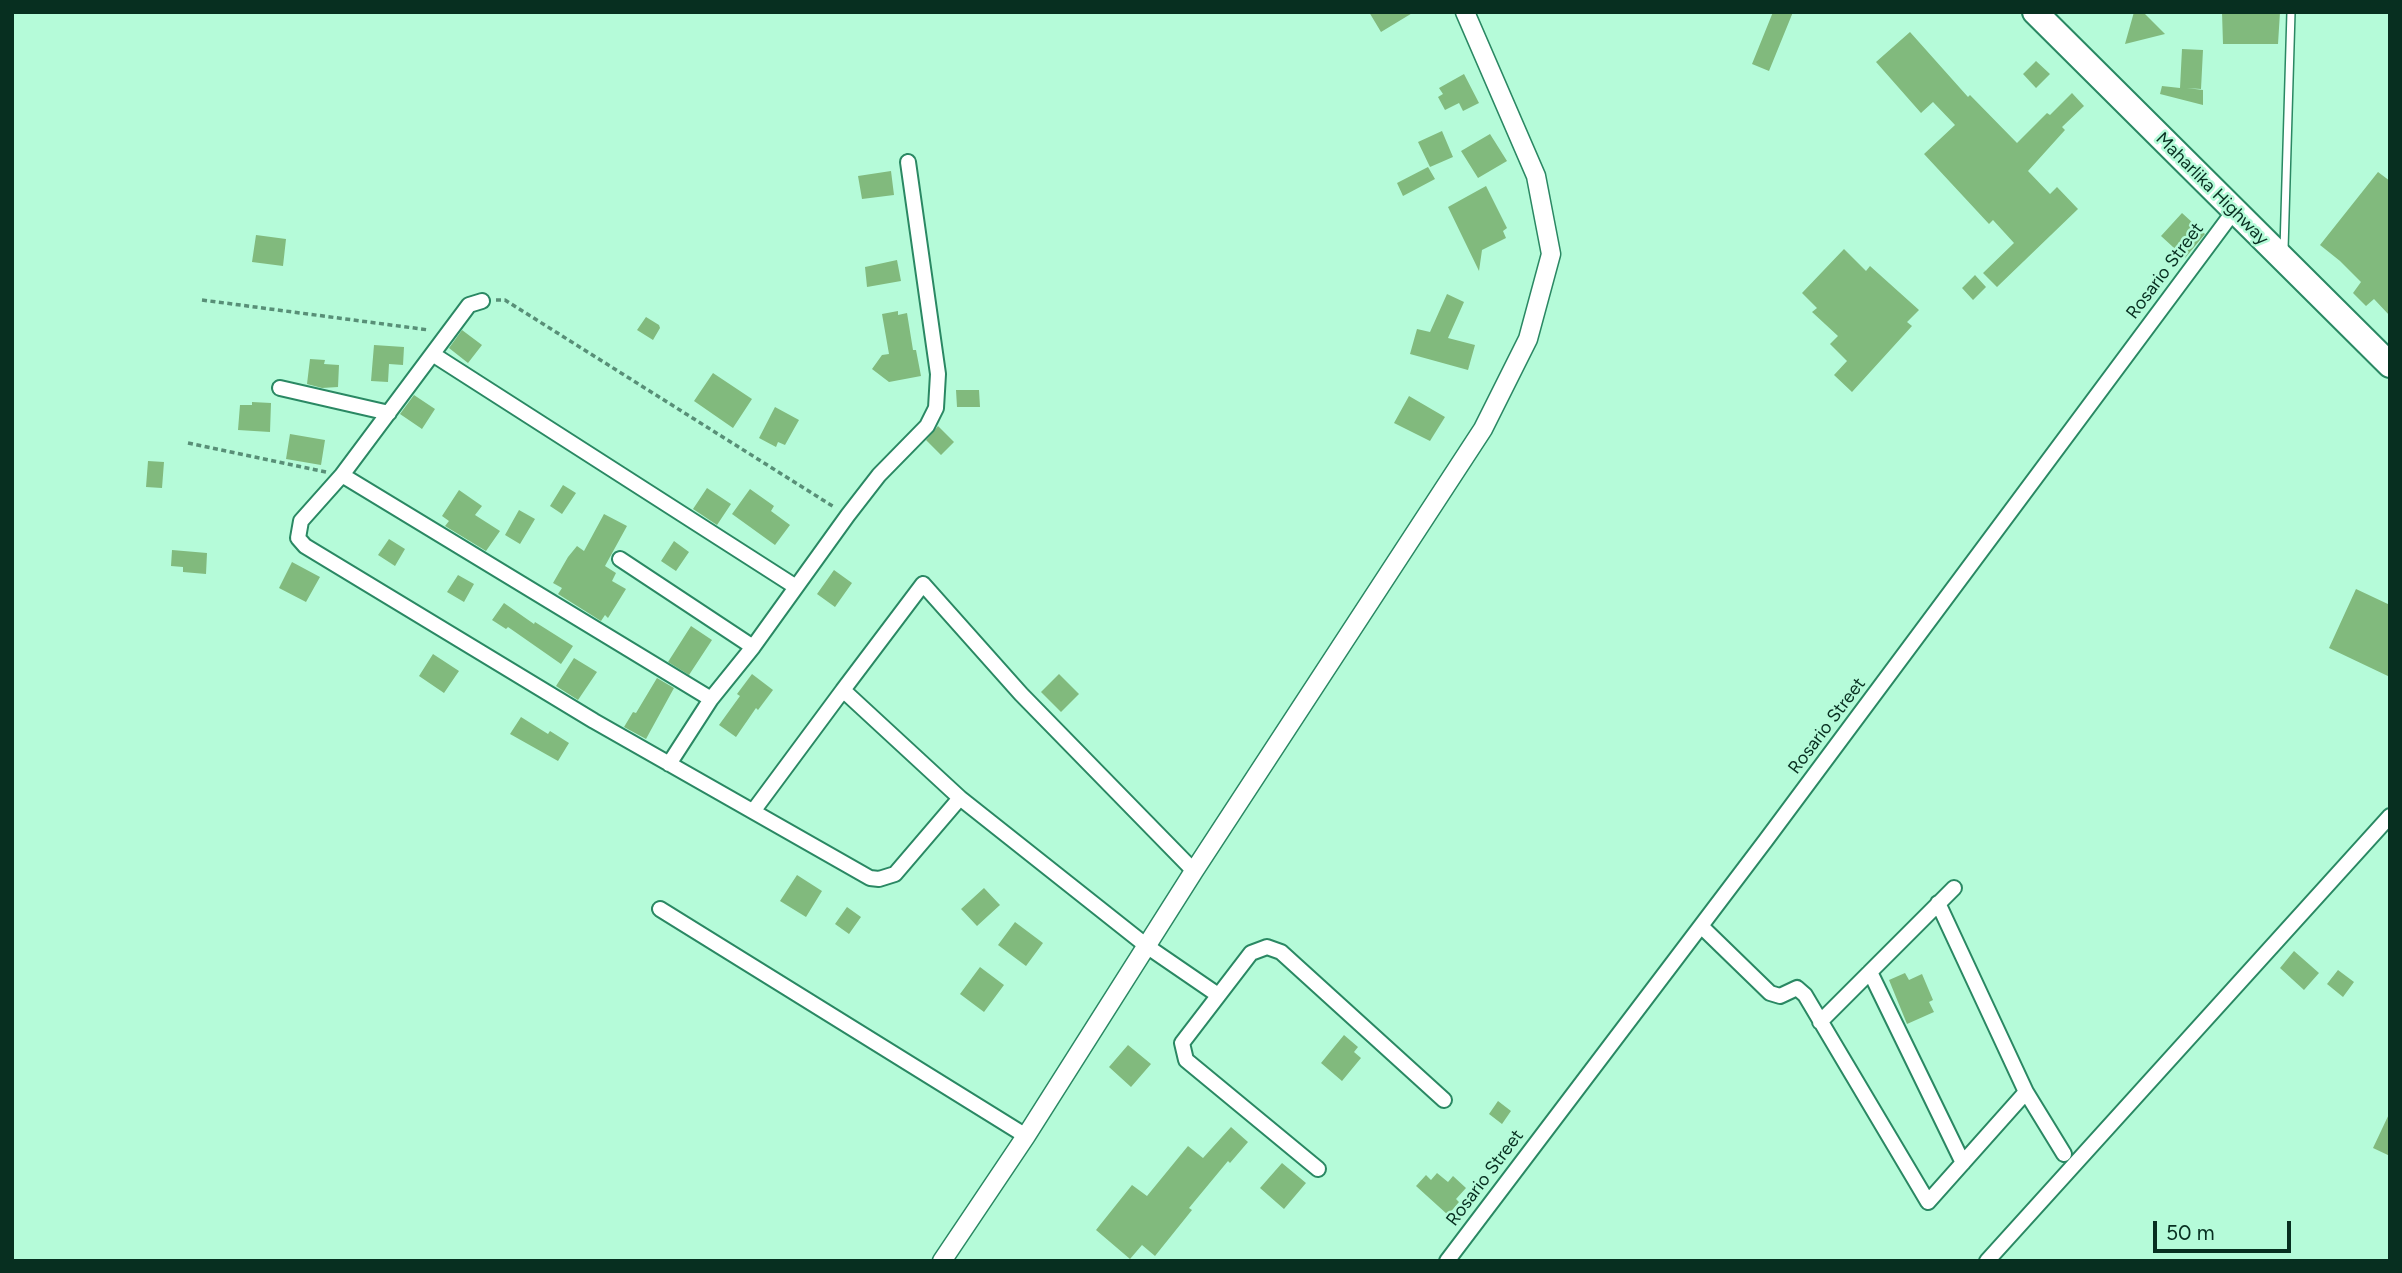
<!DOCTYPE html>
<html>
<head>
<meta charset="utf-8">
<style>
	body { margin:0 }
	#map { position:relative; width:2402px; height:1273px; overflow:hidden; background:#b5fbd9; font-family:Figtree,sans-serif }
	canvas { display:block }
	.frame { position:absolute; inset:0; border:14px solid #072f20; pointer-events:none }
	.scale { position:absolute; left:2153px; top:1221px; width:138px; height:32px; box-sizing:border-box; border:4px solid #072f20; border-top:0; padding-left:9px; font-size:21px; line-height:24px; white-space:nowrap; color:#072f20; -webkit-text-stroke:5px #b5fbd9; paint-order:stroke }
</style>
</head>
<body>
<div id="map">
<canvas width="2402" height="1273"></canvas>
<div class="frame"></div>
<div class="scale">50 m</div>
</div>
<script>
const context = document.querySelector('canvas').getContext('2d');
context.lineJoin = 'round';
function fill(path, color) {
  context.fillStyle = color;
  context.fill(path, 'evenodd');
}
function trace(path, color, width, dash) {
  context.strokeStyle = color;
  context.lineWidth = width;
  context.lineCap = dash ? 'butt' : 'round';
  context.setLineDash(dash || []);
  context.stroke(path);
}
function drawText(font, color, halo, rows, align = 'center') {
  context.font = font + ' Figtree,sans-serif';
  context.lineWidth = 5;
  context.setLineDash([]);
  context.textBaseline = 'middle';
  context.strokeStyle = halo;
  context.fillStyle = color;
  for (const [text, x, y, turn = 0] of rows) {
    context.save();
    context.translate(x, y);
    context.rotate((+turn || 0) * Math.PI / 180);
    context.textAlign = isNaN(turn) ? turn : align;
    if (halo) context.strokeText(text, 0, 0);
    context.fillText(text, 0, 0);
    context.restore();
  }
}
fill(new Path2D(`
	M1369,12h45l-33,20z
	M1773,12h20l-24,59 -17,-7z
	M2134,12h9l22,22 -40,10z
	M2222,12h58l-2,32h-55z
	M1910,32l58,65 2,-2 47,48 30,-30 3,2 22,-22 12,13 -22,21 3,3 -37,41 22,23 7,-7 21,22 -81,78 -14,-14 31,-30 -21,-23 -4,4 -65,-70 31,-29 -22,-23 -12,11 -45,-51z
	M2182,49l21,1 -2,39 -14,-1 16,2v15l-43,-11 2,-8 18,2z
	M2036,61l14,13 -14,14 -13,-14z
	M1464,74l15,29 -16,8 -4,-8 -14,7 -7,-13 5,-3 -4,-6z
	M1442,131l11,26 -23,10 -12,-25z
	M1490,134l17,27 -29,17 -17,-27z
	M1428,167l7,12 -32,17 -6,-13z
	M891,171l3,24 -32,4 -4,-23z
	M2378,172l12,9v135l-16,-17 -8,7 -13,-13 8,-11 -21,-21 -20,-16z
	M1486,186l21,42 -4,3 3,7 -24,12 -3,21 -31,-64z
	M2182,213l23,21 -20,24 -24,-22z
	M256,235l30,4 -3,27 -31,-4z
	M1844,249l22,22 4,-5 49,44 -12,12 5,4 -60,66 -18,-17 13,-14 -17,-17 8,-8 -26,-24 5,-4 -15,-15z
	M897,260l4,21 -34,6 -2,-20z
	M1975,275l11,12 -13,13 -11,-12z
	M1447,294l17,8 -16,36 27,7 -7,25 -58,-16 7,-25 13,3z
	M898,311v4l9,-2 6,37h3l5,26 -32,6 -17,-13 10,-14 7,-1 -7,-40z
	M646,317l13,8 1,3 -7,12 -16,-10z
	M462,330l20,15 -14,18 -19,-15z
	M374,345l30,2 -1,18 -14,-1 -1,18 -17,-1z
	M310,359l15,1 -1,4 15,1 -1,22 -16,1 -15,-4z
	M713,373l39,26 -19,29 -39,-27z
	M956,390h23l1,17h-23z
	M414,395l21,14 -13,20 -22,-15z
	M1409,396l36,21 -15,24 -36,-18z
	M252,402l19,1 -1,29 -32,-2 2,-25h12z
	M775,407l24,13 -14,25 -7,-3 -2,5 -17,-9z
	M938,426l16,16 -13,13 -15,-15z
	M290,434l35,6 -4,25 -35,-6z
	M148,461l16,1 -2,26 -16,-1z
	M563,485l13,8 -14,21 -12,-8z
	M707,488l24,16 -14,21 -24,-16z
	M750,489l24,17 -3,5 19,14 -15,20 -43,-31z
	M459,490l23,16 -7,9 25,16 -14,20 -41,-25 4,-5 -7,-5z
	M519,510l16,9 -15,25 -15,-9z
	M604,514l23,12 -22,40 11,7 -4,8 14,8 -18,29 -3,-3 -4,6 -43,-27 4,-6 -9,-5 15,-26 9,-11 7,5z
	M389,539l16,10 -10,17 -17,-11z
	M674,541l15,11 -13,19 -15,-10z
	M172,550l35,3 -1,21 -23,-2v-5l-12,-1z
	M292,562l28,15 -14,25 -27,-14z
	M834,570l18,13 -17,24 -18,-13z
	M458,575l16,9 -10,18 -17,-10z
	M2356,589l34,16v72l-61,-29z
	M504,603l30,21 1,-2 38,24 -12,18 -53,-37 -2,2 -14,-9z
	M691,626l21,14 -23,35 -21,-13z
	M433,654l26,17 -15,22 -25,-17z
	M574,658l23,14 -19,28 -22,-14z
	M752,674l21,16 -15,20 -2,-2 -20,29 -17,-12 21,-29 -3,-2z
	M1059,674l20,20 -18,18 -20,-20z
	M657,678l17,10 -28,51 -22,-12 9,-15 3,1z
	M521,717l27,17 2,-3 19,12 -11,18 -48,-27z
	M797,875l25,16 -16,26 -26,-16z
	M984,888l16,17 -23,21 -16,-17z
	M847,907l14,10 -12,17 -14,-10z
	M1015,922l28,21 -17,23 -28,-21z
	M2294,951l25,22 -15,17 -24,-22z
	M980,967l24,18 -20,27 -24,-18z
	M2338,970l16,12 -11,15 -16,-13z
	M1905,973l4,7 13,-6 11,26 -4,2 5,10 -27,12 -18,-44z
	M1344,1035l14,12 -4,5 7,6 -19,23 -21,-18z
	M1128,1045l23,19 -20,23 -22,-20z
	M1498,1101l13,10 -9,13 -13,-10z
	M2390,1112v44l-17,-8z
	M1231,1127l17,15 -18,21 -2,-2 -39,47 3,2 -37,46 -13,-11 -12,14 -34,-29 36,-45 15,11 41,-50 15,12z
	M1282,1163l24,20 -22,26 -24,-21z
	M1437,1173l11,9 5,-6 13,12 -10,11 3,3 -11,13 -32,-29 10,-11 5,5z`), '#81ba7d');
const service = new Path2D(`
	M2284,249l7,-237`);
const minor = new Path2D(`
	M482,301l-13,4 -127,170 -41,46 -3,17 7,8 289,175 276,157 9,1 16,-5 65,-76 188,149 70,48
	M434,355l362,232
	M280,388l109,25
	M342,475l369,224
	M620,559l133,88
	M843,690l80,-106 98,110 173,177
	M669,764l42,-65 42,-52 95,-132 31,-40 48,-49 9,-18 2,-34 -30,-212
	M754,810l89,-120 117,108
	M1938,903l88,189 38,62
	M660,909l366,227
	M1701,926l69,67 10,3 17,-8 8,7 123,207 98,-110
	M1870,972l93,191
	M1820,1022l134,-134
	M1318,1169l-132,-109 -4,-17 69,-90 16,-6 14,5 163,148
	M1447,1261l319,-421 468,-629
	M1987,1261l403,-445`);
const tertiary = new Path2D(`
	M942,1261l84,-125 168,-265 289,-442 45,-90 23,-85 -15,-78 -71,-164`);
const trunk = new Path2D(`
	M2035,12l355,353`);
trace(service, '#2a8863', 10);
trace(minor, '#2a8863', 18);
trace(tertiary, '#2a8863', 21);
trace(trunk, '#2a8863', 28);
trace(new Path2D(`
	M202,300l227,30
	M496,300h9l329,207
	M188,443l138,29`), '#588f77', 3.5, [5, 3.5]);
trace(service, '#fff', 7);
trace(minor, '#fff', 14);
trace(tertiary, '#fff', 18);
trace(trunk, '#fff', 24);
drawText('18px', '#072f20', '#b5fbd9', [
	["Maharlika Highway",2212,189,45],
	["Rosario Street",2165,271,-53],
	["Rosario Street",1827,726,-53],
	["Rosario Street",1485,1178,-53]
]);
</script>
</body>
</html>
